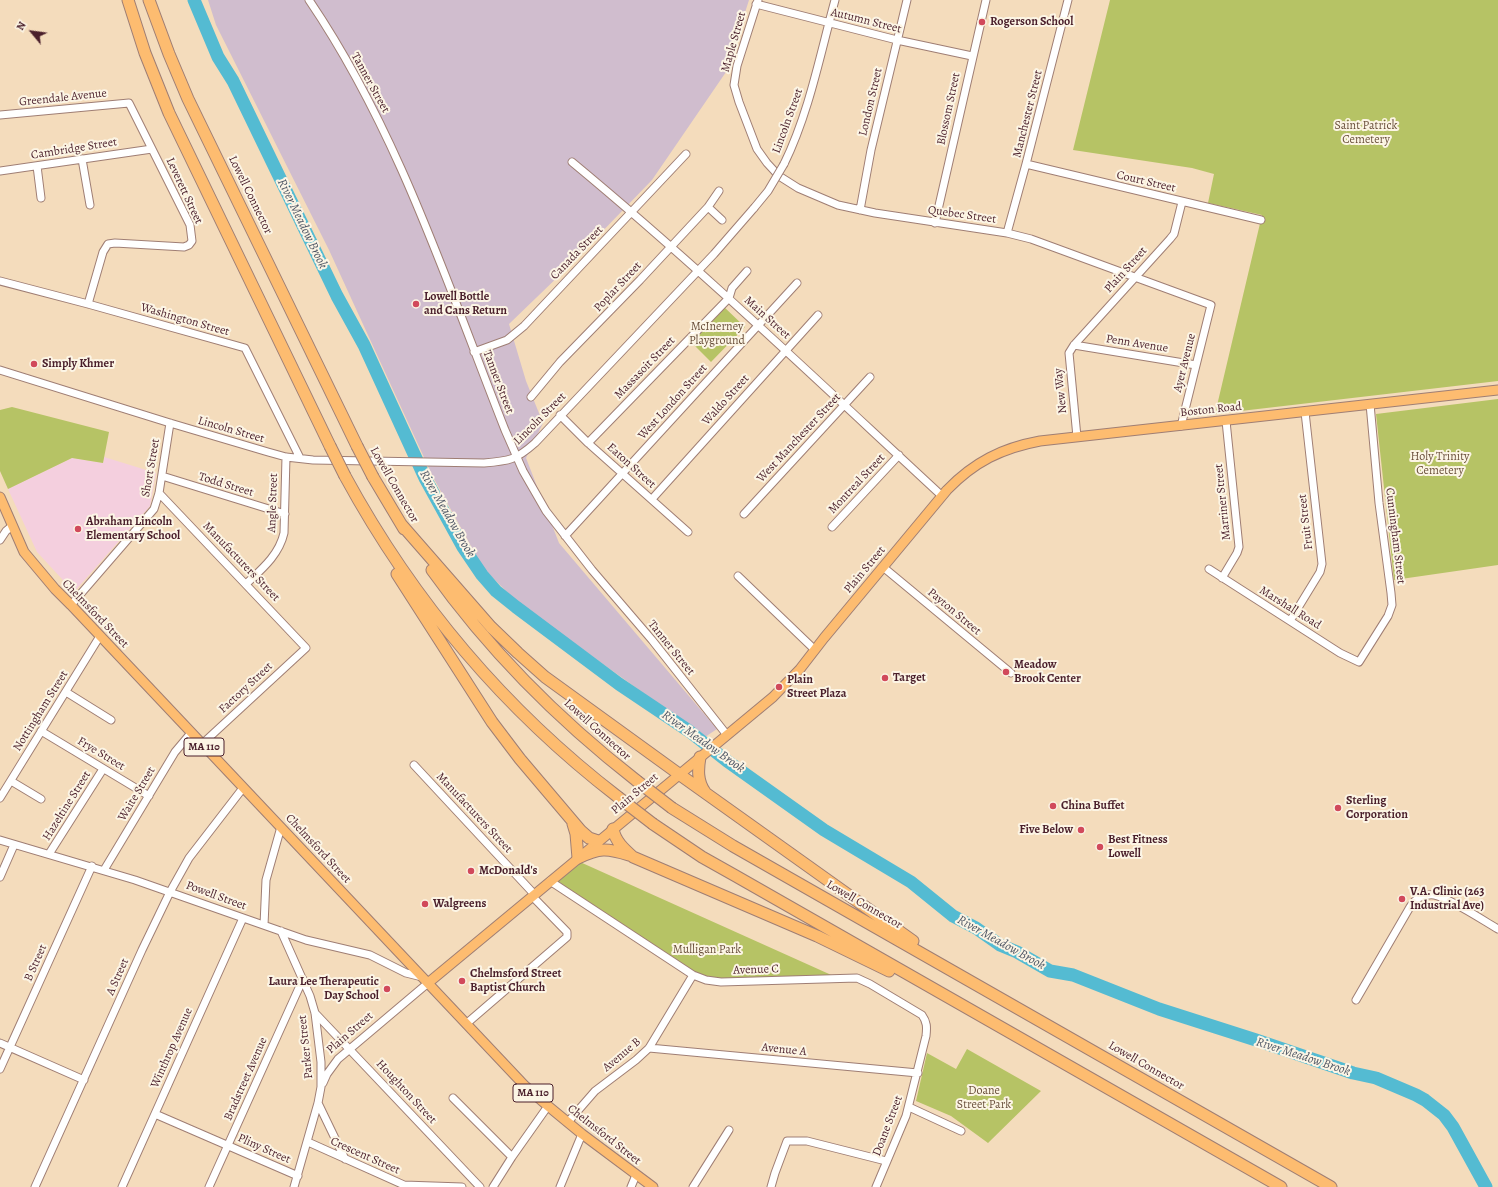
<!DOCTYPE html>
<html>
<head>
<meta charset="utf-8">
<style>
	body { margin:0 }
	#map { position:relative; width:1498px; height:1187px; overflow:hidden; background:#f4dcbc; font-family:Alegreya,serif }
	canvas { display:block }
	.north { position:absolute; left:12px; top:12px; width:40px; height:40px; -webkit-text-stroke:3px #fcf5e5; paint-order:stroke; rotate:299deg; font-size:11px; font-weight:700; line-height:16px; text-align:center; color:#4a1f2b }
	.north::after { content:''; display:block; margin:auto; width:14px; height:18px; background:#4a1f2b; clip-path:polygon(50% 0,100% 100%,50% 72%,0 100%) }
</style>
</head>
<body>
<div id="map">
<canvas width="1498" height="1187"></canvas>
<div class="north">N</div>
</div>
<script>
const context = document.querySelector('canvas').getContext('2d');
context.lineJoin = 'round';
function fill(path, color) {
  context.fillStyle = color;
  context.fill(path, 'evenodd');
}
function trace(path, color, width, dash) {
  context.strokeStyle = color;
  context.lineWidth = width;
  context.lineCap = dash ? 'butt' : 'round';
  context.setLineDash(dash || []);
  context.stroke(path);
}
function drawText(font, color, halo, rows, align = 'center') {
  context.font = font + ' Alegreya,serif';
  context.lineWidth = 4;
  context.setLineDash([]);
  context.textBaseline = 'middle';
  context.strokeStyle = halo;
  context.fillStyle = color;
  for (const [text, x, y, turn = 0] of rows) {
    context.save();
    context.translate(x, y);
    context.rotate((+turn || 0) * Math.PI / 180);
    context.textAlign = isNaN(turn) ? turn : align;
    if (halo) context.strokeText(text, 0, 0);
    context.fillText(text, 0, 0);
    context.restore();
  }
}
fill(new Path2D(`
	M104,457l52,16 -6,33 -76,86 -37,-40 -29,-63 64,-31 31,5z`), '#f4cfde');
fill(new Path2D(`
	M208,0h541l-23,72 -74,108 -87,90 -56,54 17,57 17,42 -17,35 33,85 158,186 -12,8 -186,-133 -36,-36 -50,-91 -104,-227 -113,-225z`), '#d0bdce');
fill(new Path2D(`
	M1110,0h388v381l-283,33 47,-199 -54,-12 6,-29 -22,-6 -119,-18z
	M723,306l22,21 -34,35 -21,-21z
	M1498,399v166l-104,15 -18,-166z
	M12,407l97,25 -6,31 -31,-5 -64,31 -8,-18v-61z
	M580,862l258,116 -132,2 -156,-99z
	M967,1049l74,42 -53,52 -37,-27 -35,-15 11,-48 29,16z`), '#b6c365');
trace(new Path2D(`
	M194,0l24,57 15,24 104,215 27,49 61,133 38,69 19,28 14,16 20,16 103,77 70,47 38,30 97,69 87,52 42,34 23,12 24,17 17,7 33,19 23,4 86,34 97,31 97,33 23,5 40,17 9,5 19,15 9,12 33,60`), '#54bbd2', 13);
const minor = new Path2D(`
	M309,0c89,131 138,283 196,430l18,41 23,40 46,59 60,70 75,95
	M758,0l-21,66 -3,19 5,17 18,47 10,14 12,13 19,12 40,17 37,8 132,20 24,6 180,66 -30,121
	M756,4l141,36 75,16
	M0,115l129,-12 61,122 2,16 -3,4 -5,2 -69,-4 -7,1 -5,8 -15,52
	M82,159l8,46
	M572,162c128,106 248,221 370,334
	M784,164c25,-51 36,-109 51,-164
	M1026,164l235,56
	M37,166l4,32
	M0,171l152,-22
	M708,207l14,13
	M860,210l11,-60 36,-150
	M935,223l51,-223
	M1007,233l19,-69 42,-164
	M0,281l88,23 157,44 55,110
	M1074,345l122,20
	M474,352l33,-12 17,-14 162,-172
	M0,370l170,53 98,29 18,5 27,3 171,3c25,-2 32,-3 51,-20l179,-189 40,-46
	M531,397l29,-35 80,-82 68,-73 11,-16
	M560,415l28,28 100,89
	M1077,437l-8,-84 5,-8 96,-106 4,-5 8,-32
	M588,443l141,-145 3,-10 15,-17
	M162,476l123,38
	M159,493l147,155 -104,96
	M652,499l166,-184
	M744,514l126,-137
	M832,527l67,-72
	M565,536l232,-253
	M0,540l6,-9 6,-5
	M883,567l128,106
	M1209,569l131,84 19,9 29,-46 4,-11 -1,-12 -12,-90 -9,-99
	M738,576l77,74
	M1222,578l15,-25 2,-6 -13,-126
	M246,584c16,-15 33,-29 38,-51l2,-76
	M71,605l83,-96 5,-16 11,-70
	M1290,621l30,-49 2,-8 -17,-152
	M66,692l45,28
	M41,731l108,65
	M414,765l120,129
	M11,781l30,18
	M0,798l100,-162
	M0,840l135,40 171,60 64,15 36,18 16,4
	M49,854l54,-85
	M104,870l71,-118 16,-19
	M0,877l14,-32
	M550,881l143,94 13,5 15,2 136,-4 13,6 52,31c5,7 5,12 4,21l-20,80 -30,71
	M264,925l2,-45 15,-53
	M281,931l29,65 5,17 6,49v25l-3,16 -24,84
	M1356,1000l54,-93c5,-8 13,-13 24,-12 14,2 50,26 64,34
	M315,1013l165,174
	M466,1024l101,-87v-5l-35,-36
	M0,1043l84,37
	M649,1048l269,25
	M0,1069l92,-203
	M323,1083l4,-9 11,-15 90,-76
	M453,1098l59,59
	M318,1103l27,56
	M909,1107l52,24
	M155,1114l143,62
	M568,1122l27,-31 41,-31 13,-12 44,-73
	M308,1142l96,43 58,2
	M35,1187l107,-237 28,-58 19,-34 54,-70
	M122,1187l121,-269
	M209,1187l94,-208
	M493,1187l19,-30 36,-51
	M560,1187l22,-53
	M631,1187l5,-12
	M693,1187l36,-57
	M771,1187l4,-14 12,-32h20l79,20`);
const major = new Path2D(`
	M0,497l24,55 31,37 16,16 454,481 23,20 34,28 71,53
	M428,983l345,-286 27,-28 24,-31 123,-148c27,-28 55,-42 93,-49l458,-51`);
const highway = new Path2D(`
	M128,0l17,53 24,60 161,333
	M149,0l20,54 19,45 169,347
	M345,476c68,125 160,234 273,321
	M373,477l31,52
	M401,524l90,103 27,26 27,24 138,100 230,164
	M432,570c57,80 128,151 205,211
	M397,574l95,148 28,37 61,72 8,7 9,3
	M700,757c-2,12 -3,24 5,35
	M672,808l61,38 598,341
	M573,824l3,10 2,24c22,-10 28,-10 51,-3
	M653,824l49,33 32,18 547,312
	M613,829c2,12 11,20 20,28l184,79 72,35`);
trace(minor, '#9f7e74', 9);
trace(major, '#9f7e74', 11);
trace(highway, '#9f7e74', 13);
trace(minor, '#fff', 7);
trace(major, '#fdbc70', 9);
trace(highway, '#fdbc70', 11);
const minorBridge = new Path2D(`
	M754,208l14,-17 16,-27`);
const highwayBridge = new Path2D(`
	M330,446l15,30
	M357,446l16,31
	M637,781l35,27
	M618,797l35,27`);
trace(minorBridge, '#9f7e74', 9, []);
trace(highwayBridge, '#9f7e74', 13, []);
trace(minorBridge, '#fff', 7);
trace(highwayBridge, '#fdbc70', 11);
for (const [x, y, r, color] of [
	[982,22,4,"#d1495b"],
	[416,304,4,"#d1495b"],
	[34,364,4,"#d1495b"],
	[78,529,4,"#d1495b"],
	[1006,672,4,"#d1495b"],
	[885,678,4,"#d1495b"],
	[779,687,4,"#d1495b"],
	[1053,806,4,"#d1495b"],
	[1338,808,4,"#d1495b"],
	[1081,830,4,"#d1495b"],
	[1100,847,4,"#d1495b"],
	[471,871,4,"#d1495b"],
	[1402,899,4,"#d1495b"],
	[425,904,4,"#d1495b"],
	[462,981,4,"#d1495b"],
	[387,989,4,"#d1495b"]
]) {
  const dot = new Path2D();
  dot.arc(x, y, r, 0, 2 * Math.PI);
  context.fillStyle = color;
  context.fill(dot);
  trace(dot, '#fcf5e5', 1.5);
}
for (const [x, y, w] of [
	[204,747,40],
	[533,1093,40]
]) {
  const box = new Path2D();
  box.roundRect(x - w / 2, y - 9, w, 18, 3);
  context.fillStyle = '#fcf5e5';
  context.fill(box);
  trace(box, '#4a1f2b', 1);
}
drawText('bold 11px', '#4a1f2b', null, [
	["MA 110",204,747],
	["MA 110",533,1093]
]);
drawText('12px', '#4a1f2b', '#fcf5e5', [
	["Autumn Street",866,21,14],
	["Maple Street",734,42,-74],
	["Tanner Street",370,83,61],
	["Greendale Avenue",63,98,-6],
	["London Street",871,102,-77],
	["Blossom Street",949,109,-78],
	["Manchester Street",1028,114,-76],
	["Lincoln Street",788,121,-70],
	["Cambridge Street",74,149,-9],
	["Court Street",1146,182,13],
	["Leverett Street",184,191,65],
	["Lowell Connector",250,195,64],
	["Quebec Street",962,215,8],
	["Canada Street",577,253,-46],
	["Plain Street",1126,270,-48],
	["Poplar Street",618,287,-47],
	["Main Street",767,318,42],
	["Washington Street",185,320,16],
	["Penn Avenue",1137,344,9],
	["Ayer Avenue",1185,363,-76],
	["Massasoit Street",645,368,-46],
	["Tanner Street",498,382,69],
	["New Way",1061,391,-96],
	["Waldo Street",726,400,-48],
	["West London Street",673,402,-48],
	["Boston Road",1211,410,-6],
	["Lincoln Street",540,419,-45],
	["Lincoln Street",231,430,16],
	["West Manchester Street",799,438,-47],
	["Eaton Street",631,466,42],
	["Short Street",151,468,-80],
	["Montreal Street",857,484,-47],
	["Todd Street",226,485,17],
	["Lowell Connector",394,485,60],
	["Marriner Street",1223,502,-96],
	["Angle Street",273,503,-88],
	["Fruit Street",1306,522,-97],
	["Cunningham Street",1395,536,83],
	["Manufacturers Street",241,562,46],
	["Plain Street",865,570,-50],
	["Marshall Road",1290,608,32],
	["Payton Street",954,612,40],
	["Chelmsford Street",95,614,46],
	["Tanner Street",671,648,51],
	["Factory Street",246,688,-43],
	["Nottingham Street",41,711,-58],
	["Lowell Connector",597,730,42],
	["Frye Street",101,754,31],
	["Waite Street",137,794,-59],
	["Plain Street",635,794,-40],
	["Hazeltine Street",67,806,-58],
	["Manufacturers Street",474,813,47],
	["Chelmsford Street",318,849,47],
	["Powell Street",216,896,20],
	["Lowell Connector",864,905,30],
	["B Street",36,963,-66],
	["Avenue C",756,970,-2],
	["A Street",118,977,-66],
	["Plain Street",350,1033,-41],
	["Parker Street",306,1047,-96],
	["Winthrop Avenue",172,1048,-66],
	["Avenue A",784,1050,6],
	["Avenue B",622,1055,-40],
	["Lowell Connector",1146,1066,30],
	["Bradstreet Avenue",246,1079,-66],
	["Houghton Street",406,1092,47],
	["Doane Street",888,1126,-69],
	["Chelmsford Street",604,1135,38],
	["Pliny Street",264,1149,24],
	["Crescent Street",365,1156,24]
]);
drawText('bold 12px', '#4a1f2b', '#fcf5e5', [
	["Rogerson School",990,22],
	["Lowell Bottle",424,297],
	["and Cans Return",424,311],
	["Simply Khmer",42,364],
	["Abraham Lincoln",86,522],
	["Elementary School",86,536],
	["Meadow",1014,665],
	["Brook Center",1014,679],
	["Target",893,678],
	["Plain",787,680],
	["Street Plaza",787,694],
	["Sterling",1346,801],
	["Corporation",1346,815],
	["China Buffet",1061,806],
	["Five Below",1073,830,"right"],
	["Best Fitness",1108,840],
	["Lowell",1108,854],
	["McDonald's",479,871],
	["V.A. Clinic (263",1410,892],
	["Industrial Ave)",1410,906],
	["Walgreens",433,904],
	["Chelmsford Street",470,974],
	["Baptist Church",470,988],
	["Laura Lee Therapeutic",379,982,"right"],
	["Day School",379,996,"right"]
], 'left');
drawText('12px', '#6a503c', '#fcf5e5', [
	["Saint Patrick",1366,126],
	["Cemetery",1366,140],
	["McInerney",717,327],
	["Playground",717,341],
	["Holy Trinity",1440,457],
	["Cemetery",1440,471],
	["Mulligan Park",707,950],
	["Doane",984,1091],
	["Street Park",984,1105]
]);
drawText('italic 13px', '#4e5665', '#fcf5e5', [
	["River Meadow Brook",302,224,64],
	["River Meadow Brook",447,514,60],
	["River Meadow Brook",703,742,35],
	["River Meadow Brook",1001,943,29],
	["River Meadow Brook",1303,1057,18]
]);
</script>
</body>
</html>
